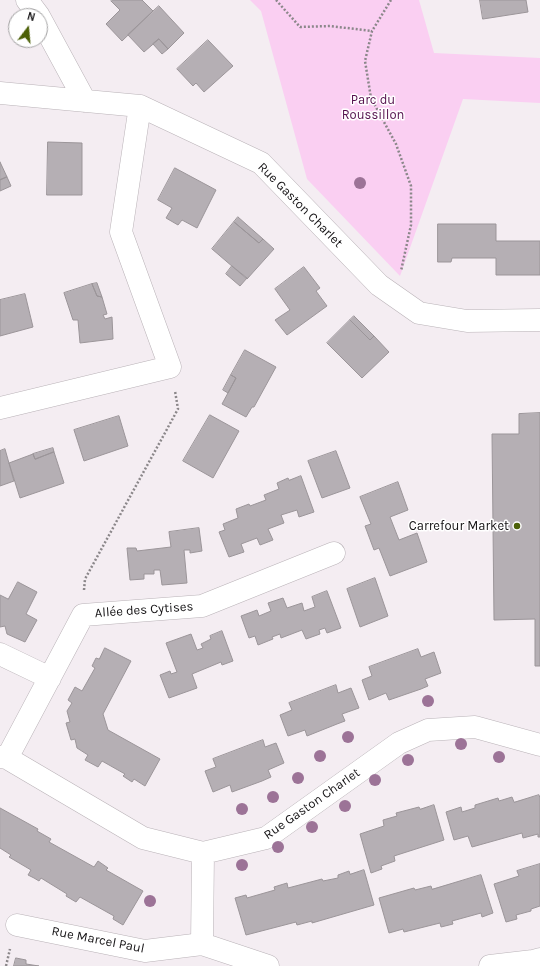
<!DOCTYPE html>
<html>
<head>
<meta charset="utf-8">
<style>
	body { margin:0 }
	#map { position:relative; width:540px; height:966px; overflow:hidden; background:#f4edf2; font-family:Karla,sans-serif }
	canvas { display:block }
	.north { position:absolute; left:8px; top:8px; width:40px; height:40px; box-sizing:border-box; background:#fff; border:1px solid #a1a0a1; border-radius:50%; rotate:16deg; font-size:11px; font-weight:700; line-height:16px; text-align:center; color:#141214 }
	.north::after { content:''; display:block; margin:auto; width:14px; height:18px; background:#4c6007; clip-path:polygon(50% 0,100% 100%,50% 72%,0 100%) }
</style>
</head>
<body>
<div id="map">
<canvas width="540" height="966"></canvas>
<div class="north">N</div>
</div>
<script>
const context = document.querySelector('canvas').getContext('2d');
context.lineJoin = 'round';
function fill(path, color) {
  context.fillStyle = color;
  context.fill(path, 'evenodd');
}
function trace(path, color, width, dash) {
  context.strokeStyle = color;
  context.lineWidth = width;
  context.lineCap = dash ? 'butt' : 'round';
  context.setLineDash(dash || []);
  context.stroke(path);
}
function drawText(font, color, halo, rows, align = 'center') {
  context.font = font + ' Karla,sans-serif';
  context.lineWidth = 3;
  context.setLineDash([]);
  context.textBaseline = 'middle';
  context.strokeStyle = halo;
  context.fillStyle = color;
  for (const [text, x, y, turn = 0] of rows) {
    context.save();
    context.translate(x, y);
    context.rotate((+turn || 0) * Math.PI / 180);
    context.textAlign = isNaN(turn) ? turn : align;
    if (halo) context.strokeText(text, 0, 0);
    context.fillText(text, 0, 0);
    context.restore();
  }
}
fill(new Path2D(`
	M250,0h169l15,53 106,5v45l-77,-4 -63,177 -93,-97 -46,-168z`), '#facff2');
const building = new Path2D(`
	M112,0h30l11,11 -31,30 -16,-17 14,-14 -9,-9z
	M480,0h46l2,12 -45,7z
	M159,6l25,27 -16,16 -9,-10 -15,13 -16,-17z
	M159,39l9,10 -6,5 -9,-10z
	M208,40l25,26 -29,26 -8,-9 -3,3 -16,-17z
	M48,142l34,1v52h-35z
	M0,162l7,15 -7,3z
	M175,168l41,22 -19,38 -15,-8 -4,5 -12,-7 6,-10 -14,-8z
	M7,177l4,9 -11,5v-11z
	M238,217l25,22 -4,4 -25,-21z
	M234,222l25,21 4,-4 11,10 -27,30 -35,-30z
	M438,224h58v17h44v34h-44v-17h-44l-1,4h-13z
	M232,266l15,12 -7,8 -14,-12z
	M304,267l16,21 -4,3 11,15 -40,29 -12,-15 15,-10 -15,-21z
	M97,283l5,14 -5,-1 -5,-12z
	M92,284l5,12 5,1 5,17 -4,1 2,4 7,-2 1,22 -33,4 -2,-23h-5l-9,-27z
	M25,294l8,33 -33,9v-36z
	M354,316l20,20 -4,4 -20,-20z
	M350,320l20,20 4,-4 15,16 -27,26 -35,-35z
	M245,350l31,17 -22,40h-2l-6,10 -24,-13 14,-26 -5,-3z
	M231,375l5,3 -8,15 -5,-3z
	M540,413v253h-5v-47l-41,1 -2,-186h27v-20z
	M210,415l29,16 -26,47 -30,-17z
	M119,416l9,30 -44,15 -10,-31z
	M53,448l1,4 -19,7 -2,-5z
	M5,449l9,32 -14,5v-35z
	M336,451l14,37 -28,10 -14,-37z
	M54,452l10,31 -44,15 -11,-35 24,-9 2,5z
	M301,476l13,36 -15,5 -2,-7 -16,5 3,8 -16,6 5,11 -13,5 -3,-7 -16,6 3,8 -15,5 -10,-25 6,-2 -2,-6 15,-6 -2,-9 13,-5 1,2 16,-6 -2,-5 15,-6 -2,-6 11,-5 1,2z
	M398,482l10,28 -18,7 9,23 18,-7 10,29 -37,14 -11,-28 -5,2 -9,-24 6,-2 -11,-27z
	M199,528l3,23 -12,2v-3h-6l3,33 -25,2 -2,-15h-6v4h-10v5l-14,1 -3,-32h9l1,3 34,-4 -2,-15z
	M375,578l13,38 -28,11 -13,-38z
	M18,582l19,10 -11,22 11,6 -12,22 -18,-8 -2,-8 -5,1v-32l8,4z
	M327,591l14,37 -14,5 -2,-5 -6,2 1,4 -14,5 -4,-9 -21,8 -1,-4 -8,3 1,2 -15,6 -3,-9 -6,2 -8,-22 16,-6 2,6 12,-5 -3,-8 15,-5 4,10 15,-5 2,8 11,-4 -3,-10z
	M222,631l11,30 -11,4 -1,-3 -29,12 5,14 -28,10 -9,-23 10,-4 1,3 6,-2 -11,-29 25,-9 6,16 6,-2 -2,-4 10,-5 -1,-3z
	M105,648l26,13 -28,53 5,16 52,29 -15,27 -11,-7 -2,3 -9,-6 2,-2 -23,-13 -4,6 -13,-7 3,-5 -11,-7 -2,-9 -4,1 -5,-17 4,-1 -3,-11 5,-8 -4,-3 7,-13 7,4 13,-23 -3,-2 4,-8 3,1z
	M418,649l3,8 13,-5 7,21 -16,6 3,7 -7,3 -32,11 -3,-7 -17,7 -7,-20 10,-4 -3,-9z
	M336,685l2,8 13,-5 8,20 -17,6 3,7 -8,3 -30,12 -2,-6 -17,6 -8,-21 12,-5 -3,-7z
	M263,740l2,7 11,-4 8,20 -16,7 3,7 -9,4 -30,11 -2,-7 -17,7 -8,-21 11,-4 -3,-8z
	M539,795l1,3v39h-2v-3l-15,4 -1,-5 -50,14 -4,-11 -14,4 -8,-28 15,-5 1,5 13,-4v-3l23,-7 1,3 13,-4 2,5z
	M434,805l10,35 -50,16 1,5 -14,5 1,3 -11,4 -11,-39 24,-8 -1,-6 14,-4 -1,-3 23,-6 1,2z
	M0,808l38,21 -1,2 14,8 -2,3 45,25 4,-6 10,7 -2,2 37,21 -20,34 -10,-6 1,-3 -34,-19 -4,5 -10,-6 1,-2 -26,-16 -2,3 -5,-3 -6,-3 3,-5 -22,-13 2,-2 -11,-7z
	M540,864v42l-9,3v2l-15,4 1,4 -11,3 -12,-38 25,-8 -2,-5z
	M364,870l10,35 -62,18v-2l-15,4 -1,-3 -50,13 -11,-37 11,-3 1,3 28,-8 -1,-3 13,-4 1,5 34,-9 1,2 15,-3v-3l11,-4 1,3z
	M481,875l12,38 -11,4 -1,-4 -29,8 1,3 -12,3 -1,-4 -36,9 -1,-3 -14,4 -10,-35 35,-10 1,2 16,-4 1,3z
	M16,958l10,2v4l13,2h-25z`);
fill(building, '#b5afb4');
trace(building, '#9b9599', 1);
const street = new Path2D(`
	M27,0l12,16
	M40,18l45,83
	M0,93l140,13 121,57 118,122 40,28 48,8 73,-1
	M0,408l170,-41 -49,-135 19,-126
	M0,654l50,24
	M0,757l7,1 136,80 60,15 63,-15 133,-95 29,-13 47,-3 65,18
	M7,758l76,-143 119,-9 132,-53
	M17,925l128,26 57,-7 66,22
	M202,944l1,-91
	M490,966l43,-5 7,-2`);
trace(street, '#b9b2b7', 23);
trace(new Path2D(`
	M276,0l24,27 30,-1 42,5
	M391,0l-19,31 -7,30 6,37 25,46 15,42v39l-10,46
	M84,590l1,-11 93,-170 -3,-18
	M6,966l4,-17`), '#8b878a', 2.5, [2, 2]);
trace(street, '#fff', 22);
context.fillStyle = '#9c7397';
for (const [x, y] of [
	[360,183],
	[428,701],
	[348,737],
	[461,744],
	[320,756],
	[499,757],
	[408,760],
	[298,778],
	[375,780],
	[273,797],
	[345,806],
	[242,809],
	[312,827],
	[278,847],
	[242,865],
	[150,901]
]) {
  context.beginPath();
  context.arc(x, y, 6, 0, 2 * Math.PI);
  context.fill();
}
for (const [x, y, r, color] of [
	[517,526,4,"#4c6007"]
]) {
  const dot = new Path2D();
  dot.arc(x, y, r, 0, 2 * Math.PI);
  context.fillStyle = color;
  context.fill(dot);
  trace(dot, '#fff', 1.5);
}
drawText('13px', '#54104d', '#fff', [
	["Parc du",373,100],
	["Roussillon",373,115]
]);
drawText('13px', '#141214', '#fff', [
	["Rue Gaston Charlet",300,205,45],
	["Allée des Cytises",144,610,-4],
	["Rue Gaston Charlet",312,804,-35],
	["Rue Marcel Paul",98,940,11]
]);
drawText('13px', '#141214', '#fff', [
	["Carrefour Market",509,526]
], 'right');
</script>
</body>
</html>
